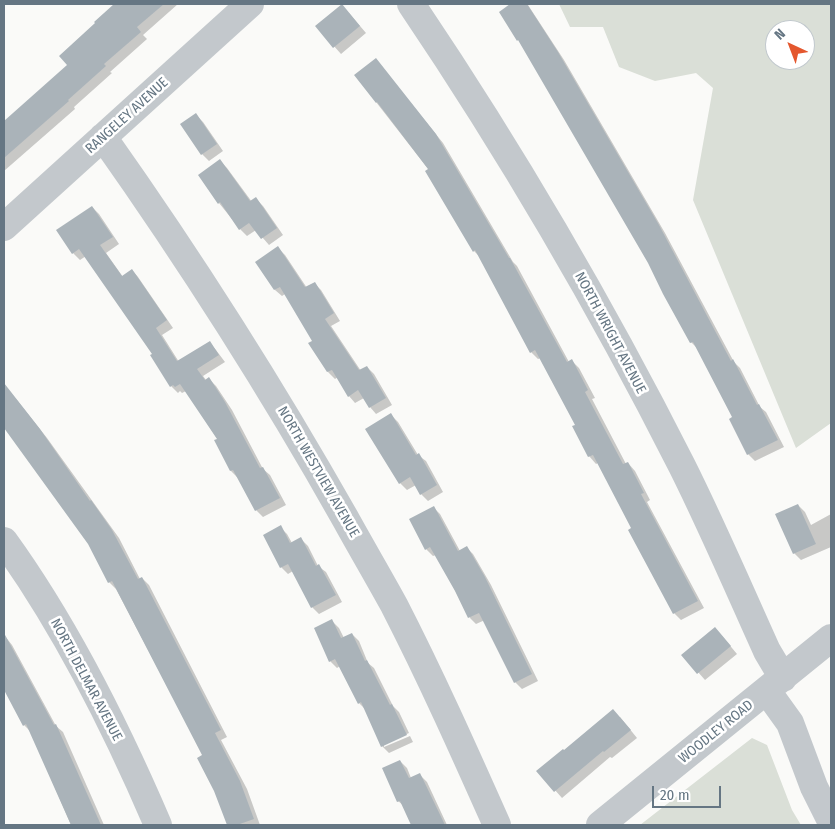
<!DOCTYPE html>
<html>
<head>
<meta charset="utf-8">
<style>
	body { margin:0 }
	#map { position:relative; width:835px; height:829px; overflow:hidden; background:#fafaf8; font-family:"Fira Sans Condensed",sans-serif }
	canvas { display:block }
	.frame { position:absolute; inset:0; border:5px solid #657683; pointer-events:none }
	.north { position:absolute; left:765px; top:20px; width:50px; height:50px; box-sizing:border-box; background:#fff; border:1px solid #c1c8cd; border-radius:50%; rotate:317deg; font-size:14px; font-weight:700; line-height:20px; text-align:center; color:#657683 }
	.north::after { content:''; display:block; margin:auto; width:18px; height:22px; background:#e4572e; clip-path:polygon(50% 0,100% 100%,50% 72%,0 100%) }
	.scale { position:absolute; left:652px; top:786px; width:69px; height:22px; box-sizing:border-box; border:2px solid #657683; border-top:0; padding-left:6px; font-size:15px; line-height:18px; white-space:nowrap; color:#657683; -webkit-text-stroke:4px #fff; paint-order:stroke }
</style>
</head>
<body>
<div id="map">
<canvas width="835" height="829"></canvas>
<div class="frame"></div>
<div class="north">N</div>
<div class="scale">20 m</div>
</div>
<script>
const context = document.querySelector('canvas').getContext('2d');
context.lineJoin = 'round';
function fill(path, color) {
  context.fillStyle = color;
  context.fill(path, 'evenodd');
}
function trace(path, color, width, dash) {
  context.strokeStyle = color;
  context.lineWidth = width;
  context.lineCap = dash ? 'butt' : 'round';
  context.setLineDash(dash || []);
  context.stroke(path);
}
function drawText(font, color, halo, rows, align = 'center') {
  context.font = font + ' "Fira Sans Condensed",sans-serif';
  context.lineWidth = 5;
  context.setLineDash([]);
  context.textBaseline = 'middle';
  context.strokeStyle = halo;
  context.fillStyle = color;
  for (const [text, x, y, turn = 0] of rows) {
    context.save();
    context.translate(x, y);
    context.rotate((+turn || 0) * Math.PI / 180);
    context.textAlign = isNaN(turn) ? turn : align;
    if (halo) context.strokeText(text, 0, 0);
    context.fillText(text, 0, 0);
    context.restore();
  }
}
fill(new Path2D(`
	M559,4h272v419l-35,25 -103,-248 20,-112 -17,-15 -41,8 -36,-14 -16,-40h-33zM775,30h30v30h-30z
	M752,738l15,7 25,65 9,15h-161z`), '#dadfd7');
fill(new Path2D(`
	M124,4h54l-35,31 4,4 -37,33 2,1 -38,34 1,2 -71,62v-49l65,-57z
	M513,4l15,1 36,55 101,173 69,129 6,6 20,39 6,5 18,35 -29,14 -7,-7 -14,-36 -36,-69 -7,-7 -41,-80 -128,-218 -22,-32z
	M349,13l17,20 -25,21 -24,-27z
	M376,60l67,83 70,119 4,4 52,96 3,-1 7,7 16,30 -3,1 34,65 2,-1 7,8 15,29 -3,2 57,106 -23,12 -7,-7 -41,-84 -35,-66 -2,1 -7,-8 -12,-31 -36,-67 -3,1 -7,-7 -51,-95 -6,-6 -45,-81 -53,-68z
	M196,115l7,7 20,29 -14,10 -7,-7z
	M220,161l7,7 25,34 4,-3 7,7 20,29 -14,10 -13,-15 -9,6 -7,-7 -21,-26z
	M92,207l7,7 20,30 -13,9 17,24 9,-7 6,7 35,51 -11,7 17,27 31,-19 6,7 9,12 -22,14 3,4 3,-1 7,7 16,24 31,59 7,6 16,30 -23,12 -7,-7 -18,-32 -7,-7 -15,-30 2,-1 -32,-49 -4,2 -2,-2 -2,2 -7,-7 -17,-32 -68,-98 -6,4 -7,-7 -15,-23z
	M278,248l7,7 22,33 7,-5 7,7 19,31 -9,5 30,45 6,-4 7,7 18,31 -16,9 -6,-7 -6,-9 -9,5 -6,-7 -11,-19 -3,2 -7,-7 -18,-28 4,-3 -29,-47 -3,2 -7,-6z
	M4,388l4,5 8,6 31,39 72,100 21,41 2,-1 7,7 78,152 -6,3 26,49 13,36h-31l-25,-69 -88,-167 -7,-7 -20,-39 -85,-117z
	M391,415l7,7 20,33 8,6 17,31 -15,9 -7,-7 -5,-9 -9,5 -7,-7z
	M798,505l7,7 6,13 20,-11v33l-30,13 -7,-7z
	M433,507l7,7 20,37 6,-4 7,7 18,31 47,96 -16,8 -7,-7 -30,-62 -9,4 -6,-6 -34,-63 -3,1 -7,-7z
	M280,527l7,7 5,9 9,-4 7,7 10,20 8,6 16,30 -23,12 -7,-7 -19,-36 -5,3 -7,-7z
	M332,621l7,7 5,10 8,-4 7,7 9,22 6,5 19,38 6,6 10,21 -25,11v3l26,-11 3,6 -24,11 -7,-7 -16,-36 -7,-7 -19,-37 -3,2 -7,-7z
	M4,635l8,10 44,81 7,6 41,93h-33l-40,-93 -7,-7 -20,-37z
	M722,636l15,18 -32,26 -22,-25z
	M620,717l17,21 -25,20 -2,-1 -48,41 -24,-27 26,-19z
	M400,761l7,7 4,10 9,-3 7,7 20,43h-35l-8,-19 -6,-5z`), '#0003');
fill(new Path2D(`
	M114,4h50l-27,23 4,5 -37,32 2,2 -38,34 1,1 -65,57v-37l63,-56 -8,-9 36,-33 -1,-1z
	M342,4l18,22 -27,22 -18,-22z
	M510,4h17l31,48 101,173 72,136 2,-2 24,46 2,-1 19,36 -31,15 -18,-36 3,-2 -39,-75 -3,1 -27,-49 -15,-31 -130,-223 -1,1 -18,-29z
	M376,58l60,76 73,124h1l57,104 5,-3 16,31 -3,2 38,72 5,-2 16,31 -3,1 57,107 -25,13 -45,-84 3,-2 -38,-73 -5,2 -16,-31 3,-1 -40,-75 -5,3 -55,-103 -2,2 -48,-81 3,-2 -51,-67 -1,1 -22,-28z
	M196,113l21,31 -16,11 -21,-31z
	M220,159l30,42 6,-4 21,31 -16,11 -12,-16 -10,7 -19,-28 -2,2 -20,-29z
	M92,206l21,31 -13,8 22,31 10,-7 35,51 -11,8 21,33 33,-20 9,14 -22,14 8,11 4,-3 16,25 35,66 3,-1 17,31 -25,13 -22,-41 -3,1 -16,-31 3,-1 -37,-55 -5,3 -2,-2 -3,2 -20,-32 2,-1 -73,-105 -7,5 -16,-24z
	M278,246l27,41 10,-5 19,31 -9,6 34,51 8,-4 19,32 -17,10 -11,-18 -10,7 -16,-27 -5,2 -19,-29 4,-2 -32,-54 -6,3 -19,-28z
	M4,383l36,46 50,72 1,-1 21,30 26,49 4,-2 79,153 -6,3 25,48 14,38 -17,6h-10l-13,-34 -17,-33 5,-3 -90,-174 -4,2 -20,-39 -84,-116z
	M391,413l25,42 3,-2 18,32 -17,10 -10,-18 -11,7 -34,-55z
	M798,504l18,40 -23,10 -18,-40z
	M434,506l24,45 9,-5 18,31 47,97 -18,9 -35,-70 -11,5 -13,-27 -25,-44 -5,3 -16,-31z
	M281,525l9,18 11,-6 15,29 3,-2 17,31 -25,13 -23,-44 -8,4 -17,-33z
	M332,619l9,19 11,-5 13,28 2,-1 23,45 2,-1 15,31 -26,12 -20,-45 -3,2 -23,-45 -6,3 -15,-34z
	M715,627l16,19 -34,28 -16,-19z
	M4,633l50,92 2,-1 45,101h-30l-45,-101 -3,2 -19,-36z
	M613,709l18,21 -27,22 -1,-1 -49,41 -18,-21 27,-22 1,1z
	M400,760l9,18 11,-5 25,52h-34l-11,-24 -3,1 -15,-34z`), '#aab3b9');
trace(new Path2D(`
	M411,4c100,148 190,302 271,462 30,60 57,123 85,185l16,27
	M103,137c87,123 168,250 242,381 16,29 33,58 49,87 37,72 70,146 103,220
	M4,227l246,-223
	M4,541c63,87 112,186 154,284
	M767,691l23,32 24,64 17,34
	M600,825l231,-187`), '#c3c8cc', 28);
drawText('14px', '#657683', '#fff', [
	["RANGELEY AVENUE",127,116,-42],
	["NORTH WRIGHT AVENUE",610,333,62],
	["NORTH WESTVIEW AVENUE",318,472,60],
	["NORTH DELMAR AVENUE",86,680,62],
	["WOODLEY ROAD",716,732,-39]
]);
</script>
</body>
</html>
